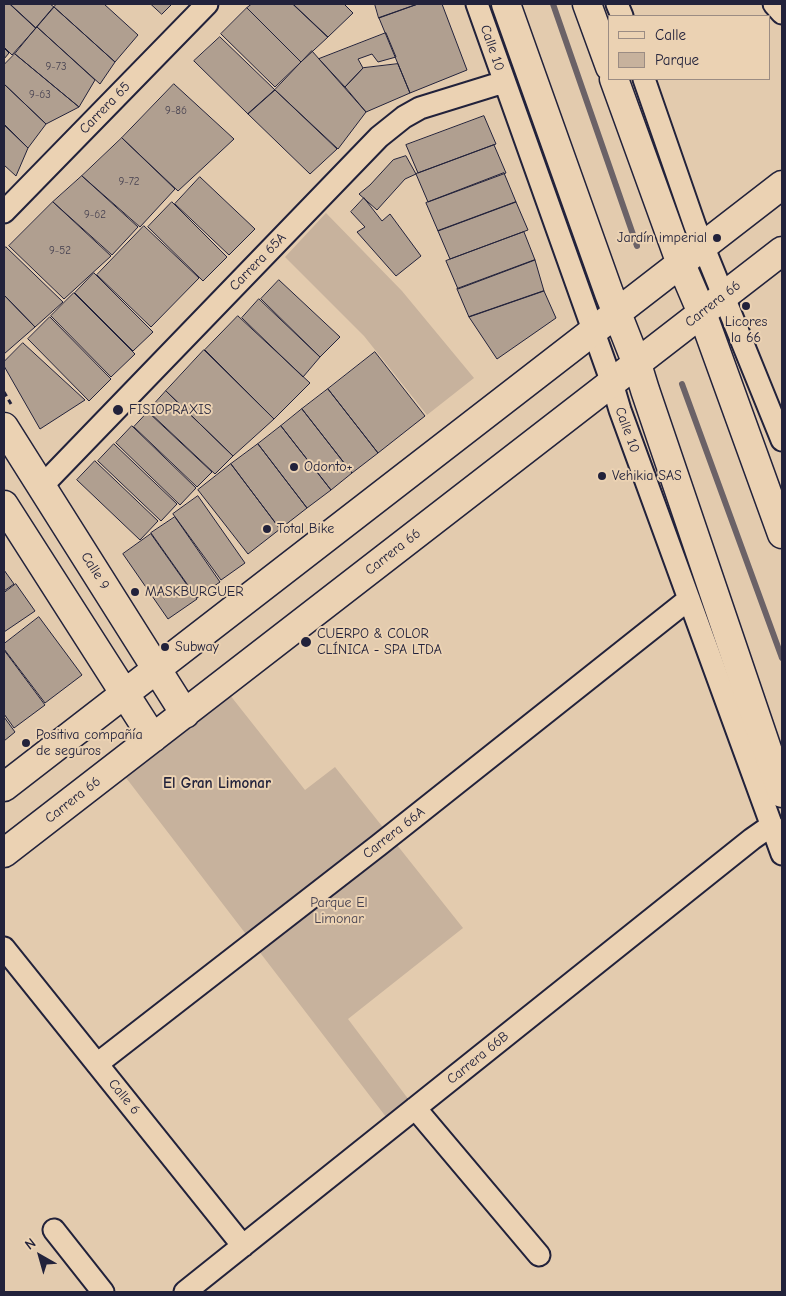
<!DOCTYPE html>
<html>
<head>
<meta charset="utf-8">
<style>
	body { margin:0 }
	#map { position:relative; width:786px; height:1296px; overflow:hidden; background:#e3cbae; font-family:"Comic Neue",sans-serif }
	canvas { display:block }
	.frame { position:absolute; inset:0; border:5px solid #22223b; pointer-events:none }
	.legend { position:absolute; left:608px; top:15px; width:162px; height:65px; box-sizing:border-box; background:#ebd2b3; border:1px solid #9b8c83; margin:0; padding:6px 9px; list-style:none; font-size:15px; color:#22223b }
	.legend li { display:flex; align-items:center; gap:10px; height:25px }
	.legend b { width:25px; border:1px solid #9b8c83 }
	.north { position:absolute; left:15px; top:1231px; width:50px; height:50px; -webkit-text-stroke:4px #ebd2b3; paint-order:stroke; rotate:322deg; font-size:14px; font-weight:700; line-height:20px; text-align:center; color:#22223b }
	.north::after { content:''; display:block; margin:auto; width:18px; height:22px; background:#22223b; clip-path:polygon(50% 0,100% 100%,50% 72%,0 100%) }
</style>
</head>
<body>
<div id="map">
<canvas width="786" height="1296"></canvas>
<div class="frame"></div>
<ul class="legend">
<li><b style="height:6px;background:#ebd2b3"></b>Calle</li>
<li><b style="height:14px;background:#c7b29d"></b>Parque</li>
</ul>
<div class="north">N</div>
</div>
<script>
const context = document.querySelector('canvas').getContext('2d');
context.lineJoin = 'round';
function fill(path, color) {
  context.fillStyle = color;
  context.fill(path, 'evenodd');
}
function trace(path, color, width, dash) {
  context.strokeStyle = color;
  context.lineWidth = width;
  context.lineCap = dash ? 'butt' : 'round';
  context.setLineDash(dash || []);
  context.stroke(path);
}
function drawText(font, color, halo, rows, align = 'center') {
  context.font = font + ' "Comic Neue",sans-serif';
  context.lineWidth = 4;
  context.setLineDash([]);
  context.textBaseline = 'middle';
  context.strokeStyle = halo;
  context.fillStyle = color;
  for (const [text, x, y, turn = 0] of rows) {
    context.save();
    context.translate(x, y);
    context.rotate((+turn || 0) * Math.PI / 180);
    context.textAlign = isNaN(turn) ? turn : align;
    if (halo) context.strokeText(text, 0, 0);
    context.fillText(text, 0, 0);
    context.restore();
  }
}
fill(new Path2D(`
	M326,213l76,78 72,87 -47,37 -63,-79 -79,-79z
	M222,685l83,105 30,-23 128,161 -115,91 67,89 -22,18 -276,-360z`), '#c7b29d');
trace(new Path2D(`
	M553,4l84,242
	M682,384l100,274`), '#6b6267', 6);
const building = new Path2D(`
	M4,4h6l26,24 -24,27 -8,-8z
	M10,4h40l4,3 -18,21z
	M57,4h47l34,31 -23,27 -61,-55z
	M151,4h21l-10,10z
	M252,4h41l35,33 -27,25 -54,-54z
	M293,4h51l9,9 -25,24z
	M375,4h43l-39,14z
	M418,4h24l25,66 -57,23 -31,-75z
	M54,7l61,55 -15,22 -63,-57z
	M247,8l54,54 -26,25 -54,-53z
	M37,27l58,53 -16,27 -64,-53z
	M386,33l10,24 -18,5 -6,-8 -14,5 5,9 -18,19 -26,-28z
	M220,37l55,53 -27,24 -54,-53z
	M4,48l5,5 -5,6z
	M312,51l54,61 -28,37 -63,-59z
	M15,54l64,53 -33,17 -42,-40v-19z
	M398,64l12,29 -44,19 -21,-25 18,-19z
	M4,84l42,40 -18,24 -24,-24z
	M174,84l60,55 -56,52 -56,-53z
	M275,90l62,59 -27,25 -62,-60z
	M484,116l12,28 -78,29 -12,-28z
	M4,125l24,23 -12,28 -12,-11z
	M122,138l53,51 -35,38 -58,-51z
	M494,145l12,28 -78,29 -12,-28z
	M406,156l10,18 -11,5 -28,31 -18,-16 11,-9 23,-25z
	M504,173l12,29 -78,29 -12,-28z
	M82,176l56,51 -26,28 -59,-53z
	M200,177l55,52 -26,26 -54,-51z
	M364,198l18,23 8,-7 31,42 -25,20 -39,-44 8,-5 -14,-15z
	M53,202l58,54 -47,43 -55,-53z
	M172,202l55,55 -24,24 -55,-54z
	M516,202l12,28 -78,29 -12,-28z
	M144,226l55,52 -48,49 -54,-52z
	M524,232l11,28 -77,29 -12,-28z
	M6,247l57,55 -28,25 -31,-32v-46z
	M535,260l9,31 -75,26 -12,-28z
	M94,273l59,59 -20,19 -58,-58z
	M279,280l61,57 -20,20 -59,-58z
	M544,291l12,27 -59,41 -28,-42z
	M74,293l61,61 -24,23 -60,-61z
	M4,295l31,32 -31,27z
	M259,299l61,58 -17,20 -61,-59z
	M238,316l72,67 -36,36 -69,-69z
	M50,317l61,62 -22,22 -61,-62z
	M23,343l62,57 -45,29 -36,-63v-4z
	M204,350l70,69 -41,37 -67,-65z
	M375,352l50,64 -47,37 -50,-64z
	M328,389l50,64 -26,20 -50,-64z
	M166,391l67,65 -18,18 -67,-63z
	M302,409l50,64 -21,17 -50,-64z
	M148,412l64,60 -15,15 -63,-60z
	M132,426l64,62 -16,17 -64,-62z
	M281,426l50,64 -24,18 -49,-64z
	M114,444l63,60 -16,17 -63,-60z
	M258,444l49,64 -27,21 -49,-65z
	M95,461l63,60 -18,19 -63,-60z
	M231,464l49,65 -32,25 -50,-64z
	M198,496l47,67 -24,17 -48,-66z
	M175,517l45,65 -23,16 -46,-65z
	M151,534l46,65 -29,20 -45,-65z
	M4,570l10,14 -10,7z
	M16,584l19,27 -31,21v-39z
	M39,617l43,58 -37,28 -41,-54v-5z
	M4,650l41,55 -31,23 -10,-14z
	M4,717l11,15 -11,9z`);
fill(building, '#b09f90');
trace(building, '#22223b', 1);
const minor = new Path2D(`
	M477,4l135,379 8,27 162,444
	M617,4l5,12
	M774,4l8,9
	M644,79l51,147 87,214
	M4,212l203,-208
	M41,487l338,-350 25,-20 16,-9 84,-26
	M4,948l239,298
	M97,1064l282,-219 310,-246
	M415,1108l124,147
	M54,1230l49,62
	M185,1292l567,-453 20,-14`);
const major = new Path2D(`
	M506,4l103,289 28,71 8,26 137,403
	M587,4l23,63
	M614,79l67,185 21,49 80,221
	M4,427l181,287
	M4,505l149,233
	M4,787l778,-602
	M4,853l778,-602`);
trace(minor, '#22223b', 25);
trace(major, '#22223b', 31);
trace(new Path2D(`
	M4,392l7,12`), '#22223b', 3, [5, 4]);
trace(minor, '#ebd2b3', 21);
trace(major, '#ebd2b3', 28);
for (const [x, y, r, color] of [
	[717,238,5,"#22223b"],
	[746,306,5,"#22223b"],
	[118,410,6,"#22223b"],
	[294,467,5,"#22223b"],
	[602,476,5,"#22223b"],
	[267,529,5,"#22223b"],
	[135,592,5,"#22223b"],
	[306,642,6,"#22223b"],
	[165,647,5,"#22223b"],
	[26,743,5,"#22223b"]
]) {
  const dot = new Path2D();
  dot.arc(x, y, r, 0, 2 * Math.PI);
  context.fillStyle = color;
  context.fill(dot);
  trace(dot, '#ebd2b3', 2);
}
drawText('11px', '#464150', null, [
	["9-73",56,67],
	["9-63",40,95],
	["9-86",176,111],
	["9-72",129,182],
	["9-62",95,215],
	["9-52",60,251]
]);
drawText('14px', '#22223b', '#ebd2b3', [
	["Calle 10",492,48,71],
	["Carrera 65",105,108,-46],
	["Carrera 65A",258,262,-46],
	["Carrera 66",713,304,-38],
	["Calle 10",627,430,70],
	["Carrera 66",393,552,-38],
	["Calle 9",95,571,58],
	["Carrera 66",73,800,-38],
	["Carrera 66A",394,833,-38],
	["Carrera 66B",478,1058,-39],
	["Calle 6",124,1097,51]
]);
drawText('14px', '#22223b', '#ebd2b3', [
	["Jardín imperial",707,238,"right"],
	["Licores",746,322,"center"],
	["la 66",746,338,"center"],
	["FISIOPRAXIS",129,410],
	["Odonto+",304,467],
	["Vehikia SAS",612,476],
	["Total Bike",277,529],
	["MASKBURGUER",145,592],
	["CUERPO & COLOR",317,634],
	["CLÍNICA - SPA LTDA",317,650],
	["Subway",175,647],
	["Positiva compañía",36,735],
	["de seguros",36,751]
], 'left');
drawText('14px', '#433f4f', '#ebd2b3', [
	["Parque El",339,903],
	["Limonar",339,919]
]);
drawText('bold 15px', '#22223b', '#ebd2b3', [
	["El Gran Limonar",217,784]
]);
</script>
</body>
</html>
